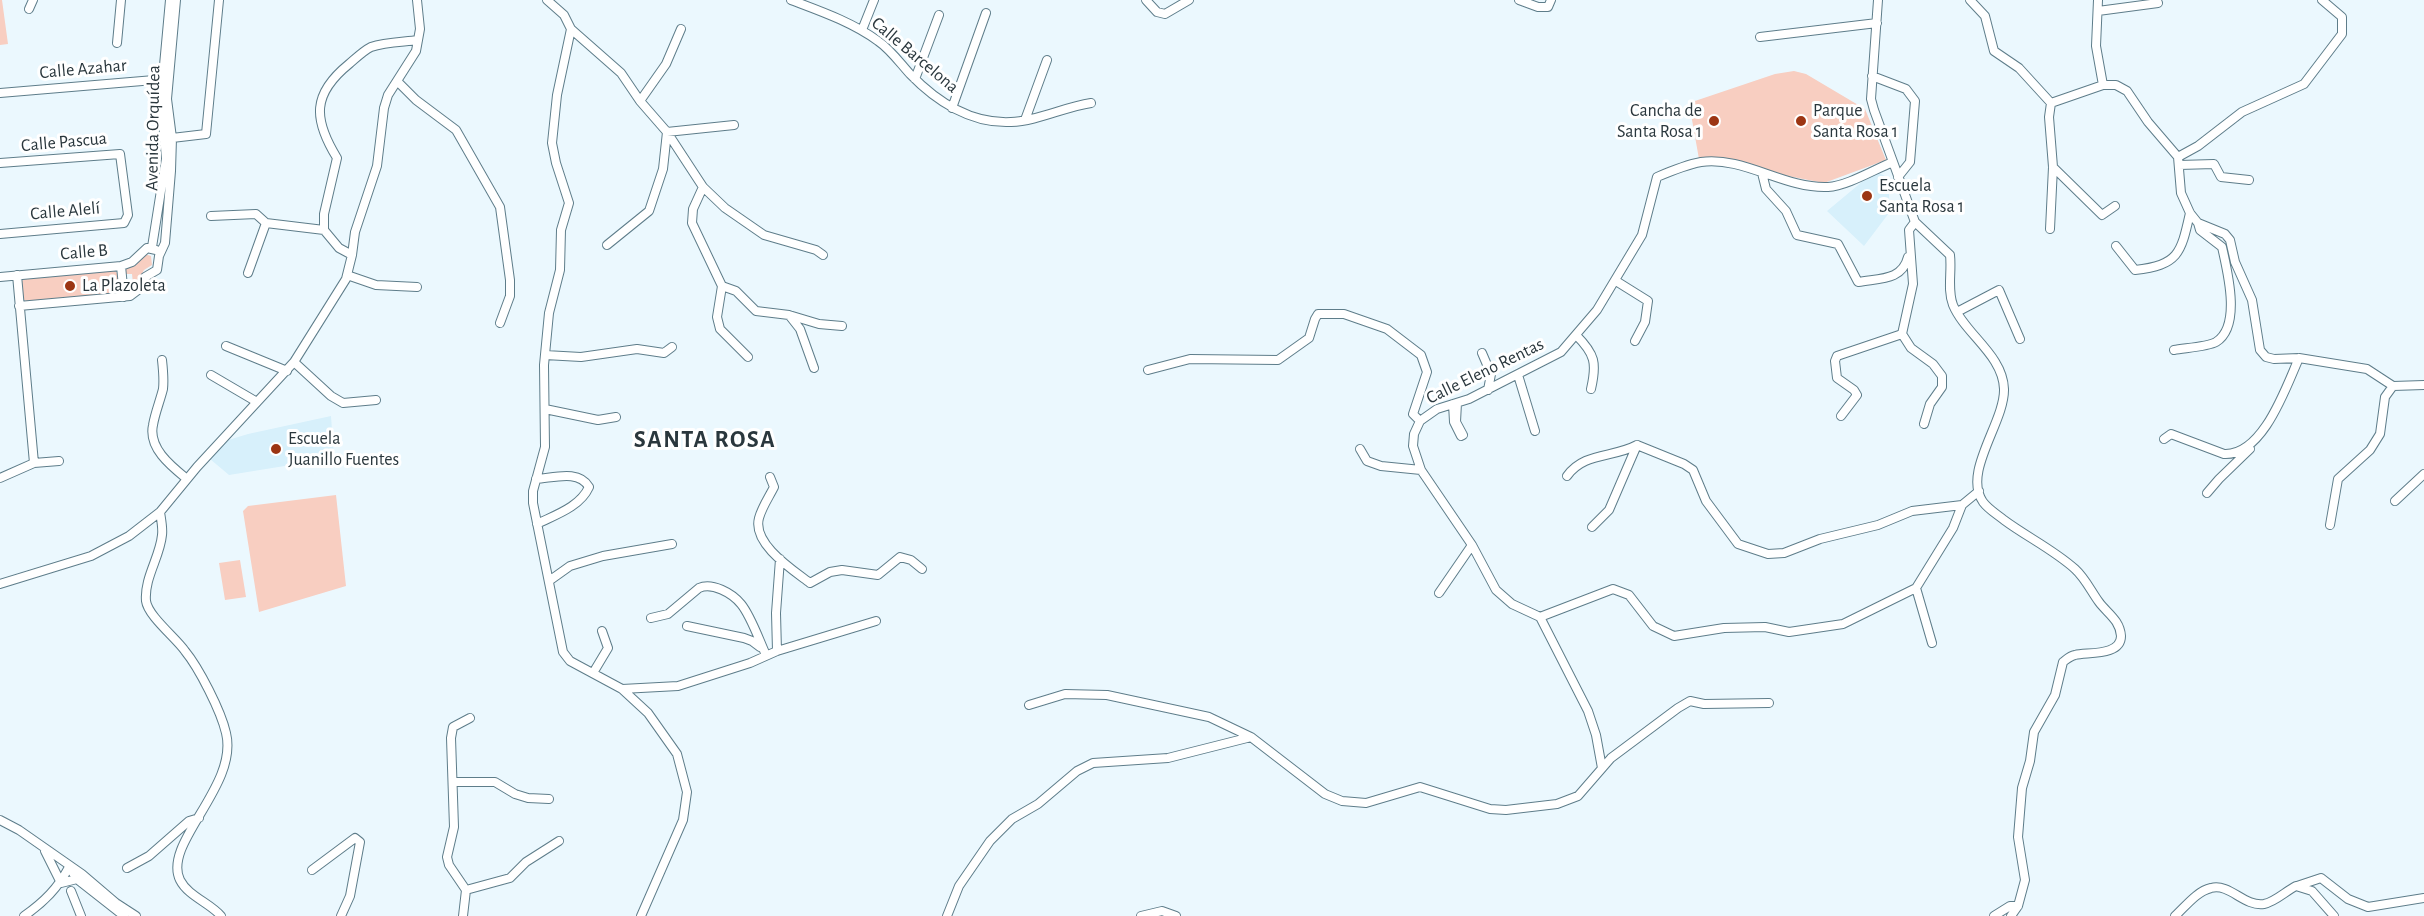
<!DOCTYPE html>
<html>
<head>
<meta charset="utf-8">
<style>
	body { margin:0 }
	canvas { display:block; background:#ebf8fe }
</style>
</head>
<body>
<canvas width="2424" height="916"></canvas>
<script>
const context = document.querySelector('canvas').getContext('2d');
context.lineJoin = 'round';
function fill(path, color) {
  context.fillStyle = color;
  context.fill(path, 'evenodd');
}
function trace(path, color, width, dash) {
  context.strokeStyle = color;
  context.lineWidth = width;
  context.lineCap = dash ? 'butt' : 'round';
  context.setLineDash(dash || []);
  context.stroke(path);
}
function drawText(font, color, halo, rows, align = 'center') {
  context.font = font + ' "Alegreya Sans",sans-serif';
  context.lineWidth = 6;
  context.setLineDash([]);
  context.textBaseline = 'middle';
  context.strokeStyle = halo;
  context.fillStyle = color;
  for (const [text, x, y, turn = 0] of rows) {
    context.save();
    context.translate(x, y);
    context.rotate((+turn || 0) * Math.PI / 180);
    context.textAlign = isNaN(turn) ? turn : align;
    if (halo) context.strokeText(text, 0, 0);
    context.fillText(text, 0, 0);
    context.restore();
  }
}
fill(new Path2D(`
	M1879,173l10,5v35l-25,33 -37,-35 36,-30z
	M331,416l3,42 -105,17 -19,-16 15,-18 23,-7z`), '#d7f0fb');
fill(new Path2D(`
	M0,0h2l6,44 -8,1z
	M1794,71l12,3 59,35 21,51 -62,23 -125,-24 -10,-56 86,-29z
	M145,254l6,2 1,9 -8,5 -10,19 -5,2 -3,-7h7l-1,-10h-7l1,-5 10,-4z
	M114,270l4,4 1,14 -6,6 -87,7 -3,-2 -2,-17 4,-4z
	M336,495l10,91 -87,26 -16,-101 5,-5z
	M240,560l6,37 -21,3 -6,-37z`), '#f8cec1');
const minor = new Path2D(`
	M547,0l17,15 7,14 -14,66 -5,48 4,20 13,40 -8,27 -1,40 -11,43 -5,52 1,82 -12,44v12l30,149 7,9 52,28 26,24 29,41 10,38 -4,28 -42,96
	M791,0c29,11 61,22 87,41 12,8 22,22 32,33 26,27 61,50 101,48 27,-1 53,-15 80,-19
	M1146,0l11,12 8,2 24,-14
	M1519,0l19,7h10l3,-7
	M1878,0l-7,99 3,11 41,112 35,33c2,16 -3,35 3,50 12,29 50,50 51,84 1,33 -42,83 -21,113 6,8 14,12 21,18 23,17 50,30 71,49 10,9 16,22 24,33 8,11 21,18 22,34 0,20 -33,16 -46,19 -5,1 -8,4 -12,7l-8,33 -21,37 -4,29 -8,27 -4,49 7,43 -7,26 -7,10
	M1970,0l15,16 9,35 25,17 32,35 52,-18h13l11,6 21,31 30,35 3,36 9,20 8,10 27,11 5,6 5,22 17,38 8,50 6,7 8,2 25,-1 68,11 26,17 31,-1
	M2098,0l-2,46 7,39
	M29,9l4,-9
	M2098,11l60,-8
	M571,29l50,44 19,28 27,31 -4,37 -14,42 -42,34
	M862,30l12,-30
	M1760,37l117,-14
	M117,43l4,-43
	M1872,76l34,13 9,12 -5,61 -12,15
	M915,79l24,-64
	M397,81l19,19 40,30 44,77 10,73v16l-10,27
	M0,93l166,-14
	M640,101l26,-37 15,-35
	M952,108l34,-95
	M1025,120l22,-60
	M734,125l-67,7 36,55 -10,22 -1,14 30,63 -5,31 3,12 28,28
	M172,138l34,-4 13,-134
	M2178,157l20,-11 44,-34 62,-28 38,-50v-17l-20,-17
	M0,163l120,-9 8,61 -4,8 -124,11
	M2179,165l35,-1 7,13 28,3
	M2053,167l49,48 13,-9
	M1762,173l4,16 20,22 11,24 41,9 20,38c21,-4 44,-1 50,-25
	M703,187l22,21 39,27 52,15 7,5
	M211,216l45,-2 10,9 58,7
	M1915,222l-6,8 4,54 -11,50 9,14 22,16 9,12v11l-12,17 -6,20
	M2050,229l3,-62 -4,-50 2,-14
	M2116,246l19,24c44,-5 46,-17 55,-57
	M152,247l14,-88 -5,-61 9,-98
	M352,255l-13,-7 -15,-18v-16l13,-56c-24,-39 -25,-64 12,-94 6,-5 14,-13 22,-17 14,-5 32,-5 47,-7
	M121,266l3,31
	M248,273l18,-50
	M17,275l17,188
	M347,275l29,10 41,2
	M0,277l121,-11 11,-4 15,-14 9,2
	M1616,281l32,20 -3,21 -10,19
	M722,286l14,5 20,20 33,4 11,14 14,39
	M19,306l111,-10 8,-6 7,-13 12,-7 2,-14 6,-13 6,-72 1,-33 -5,-39 9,-99
	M1957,312l42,-22 21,49
	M789,315l30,9 23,2
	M1576,335c19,19 21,28 15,54
	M226,346l61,25
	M2174,350c10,-2 33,-3 42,-8 26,-16 11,-72 6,-95l-22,-17 -2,-7
	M1482,353l9,21 -3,16
	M545,355l36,2 56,-8 27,4 8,-6
	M162,360c1,9 2,20 1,29 -3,12 -8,24 -10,36 -5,23 18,41 34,54
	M294,362l37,34 12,7 33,-3
	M1148,370l42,-11 88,1 31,-22 6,-19 3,-5h26l43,15 34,26 6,17 -14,42 7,7
	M211,375l46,27
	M1518,375l17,56
	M1453,404l1,18 7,14 2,-1 -7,-13 1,-19
	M545,409l53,11 18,-3
	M1841,416l16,-21 -3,-5 -17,-12 -2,-17 2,-5 65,-22
	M2164,439l7,-5 53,20c39,2 62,-67 75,-96
	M1360,449l7,12 14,5 40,4
	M1567,476c17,-24 46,-18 70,-31
	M770,477l4,10c-5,10 -12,20 -15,31 -7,26 34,52 51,65l20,-11 12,-2 36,5 22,-18 11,3 11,9
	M0,478l34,-15 25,-2
	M536,479c17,-1 43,-10 53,8 -9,20 -34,28 -52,37
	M2207,493l12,-14 31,-30
	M2395,501l29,-27
	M160,512c1,7 3,16 2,23 -2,22 -18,43 -16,66 2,15 30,37 39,50 14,17 36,60 41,82 13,53 -64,110 -46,147 8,16 30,23 41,36
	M2330,525l8,-46 32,-29 10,-16 5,-37 8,-11
	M1592,527l17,-17 28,-65 47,19 9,6 13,31 32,43 30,10 16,-1 36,-14 58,-14 34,-14 50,-6
	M549,581l21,-15 33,-10 69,-12
	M0,584l91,-28 38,-20 31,-24 37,-45 97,-105 52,-83 6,-24 3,-23 22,-66 7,-58 4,-13 28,-44 4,-22 -3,-29
	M1916,588l16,55
	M1439,593l33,-48
	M1540,617l73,-28 16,6 24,31 21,10 50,-8 41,-1 24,5 54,-8 73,-36 37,-60 9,-23 17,-14
	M651,618l17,-4 31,-26c13,-6 33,5 42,16 10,12 18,36 25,51
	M687,626l57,12 8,3 8,6
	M777,651l-1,-38 4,-54
	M593,673l15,-25 -6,-17
	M622,689l56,-3 72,-23 27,-12 99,-30
	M1029,705l36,-11 42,1 102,22 42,20
	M1602,768l-6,-33 -8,-24 -48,-94 -28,-13 -16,-14 -24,-45 -51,-75 -8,-24 1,-12 6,-13 17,-12 32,-10 92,-47 36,-42 45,-75 15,-58c14,-6 28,-12 44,-15 43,-6 83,27 127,25 19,-1 47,-18 65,-25
	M454,782h41l20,12 13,4 21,1
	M0,820l19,10 63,44 34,29 20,13
	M45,851l16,32 16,-4
	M127,868l22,-12 40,-35 10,-3
	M71,870l6,9 47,37
	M312,870l43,-32 5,4 -10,54 -9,20
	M2297,886l24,-8 27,21 20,8 56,-9
	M466,890l44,-12 16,-16 33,-21
	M71,891l10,25
	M24,916c20,-14 34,-28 45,-49
	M463,916l3,-26 -17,-25 -2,-8 7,-30 -3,-89 2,-11 17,-9
	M947,916l12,-30 31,-45 22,-22 26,-15 39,-33 16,-8 75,-5 83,-21 74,57 17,7 24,2 54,-16 70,22 16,1 51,-6 21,-8 33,-38 67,-50 12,-7 14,3 65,-1
	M1141,916l21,-5 14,5
	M1994,916l16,-10h8
	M2175,916c10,-9 22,-25 36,-28 19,-5 33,19 53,16 11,-2 22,-13 32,-18l16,5 22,25`);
trace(minor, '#5e7d8a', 10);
trace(minor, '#fff', 8);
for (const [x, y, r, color] of [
	[1714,121,6,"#9c3513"],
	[1801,121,6,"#9c3513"],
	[1867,196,6,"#9c3513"],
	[70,286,6,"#9c3513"],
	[276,449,6,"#9c3513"]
]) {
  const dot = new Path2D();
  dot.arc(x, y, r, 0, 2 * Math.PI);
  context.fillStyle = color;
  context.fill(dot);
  trace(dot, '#fff', 2);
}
drawText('18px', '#2a373d', '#fff', [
	["Calle Barcelona",915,55,40],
	["Calle Azahar",83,69,-5],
	["Avenida Orquídea",153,128,-89],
	["Calle Pascua",64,142,-5],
	["Calle Alelí",65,211,-5],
	["Calle B",84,252,-5],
	["Calle Eleno Rentas",1485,371,-26]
]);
drawText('18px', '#2a373d', '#fff', [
	["Cancha de",1702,111,"right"],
	["Santa Rosa 1",1702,132,"right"],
	["Parque",1813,111],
	["Santa Rosa 1",1813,132],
	["Escuela",1879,186],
	["Santa Rosa 1",1879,207],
	["La Plazoleta",82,286],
	["Escuela",288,439],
	["Juanillo Fuentes",288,460]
], 'left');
context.letterSpacing = '1.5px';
drawText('bold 24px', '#2a373d', '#fff', [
	["SANTA ROSA",705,440]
]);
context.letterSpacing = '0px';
</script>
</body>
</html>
